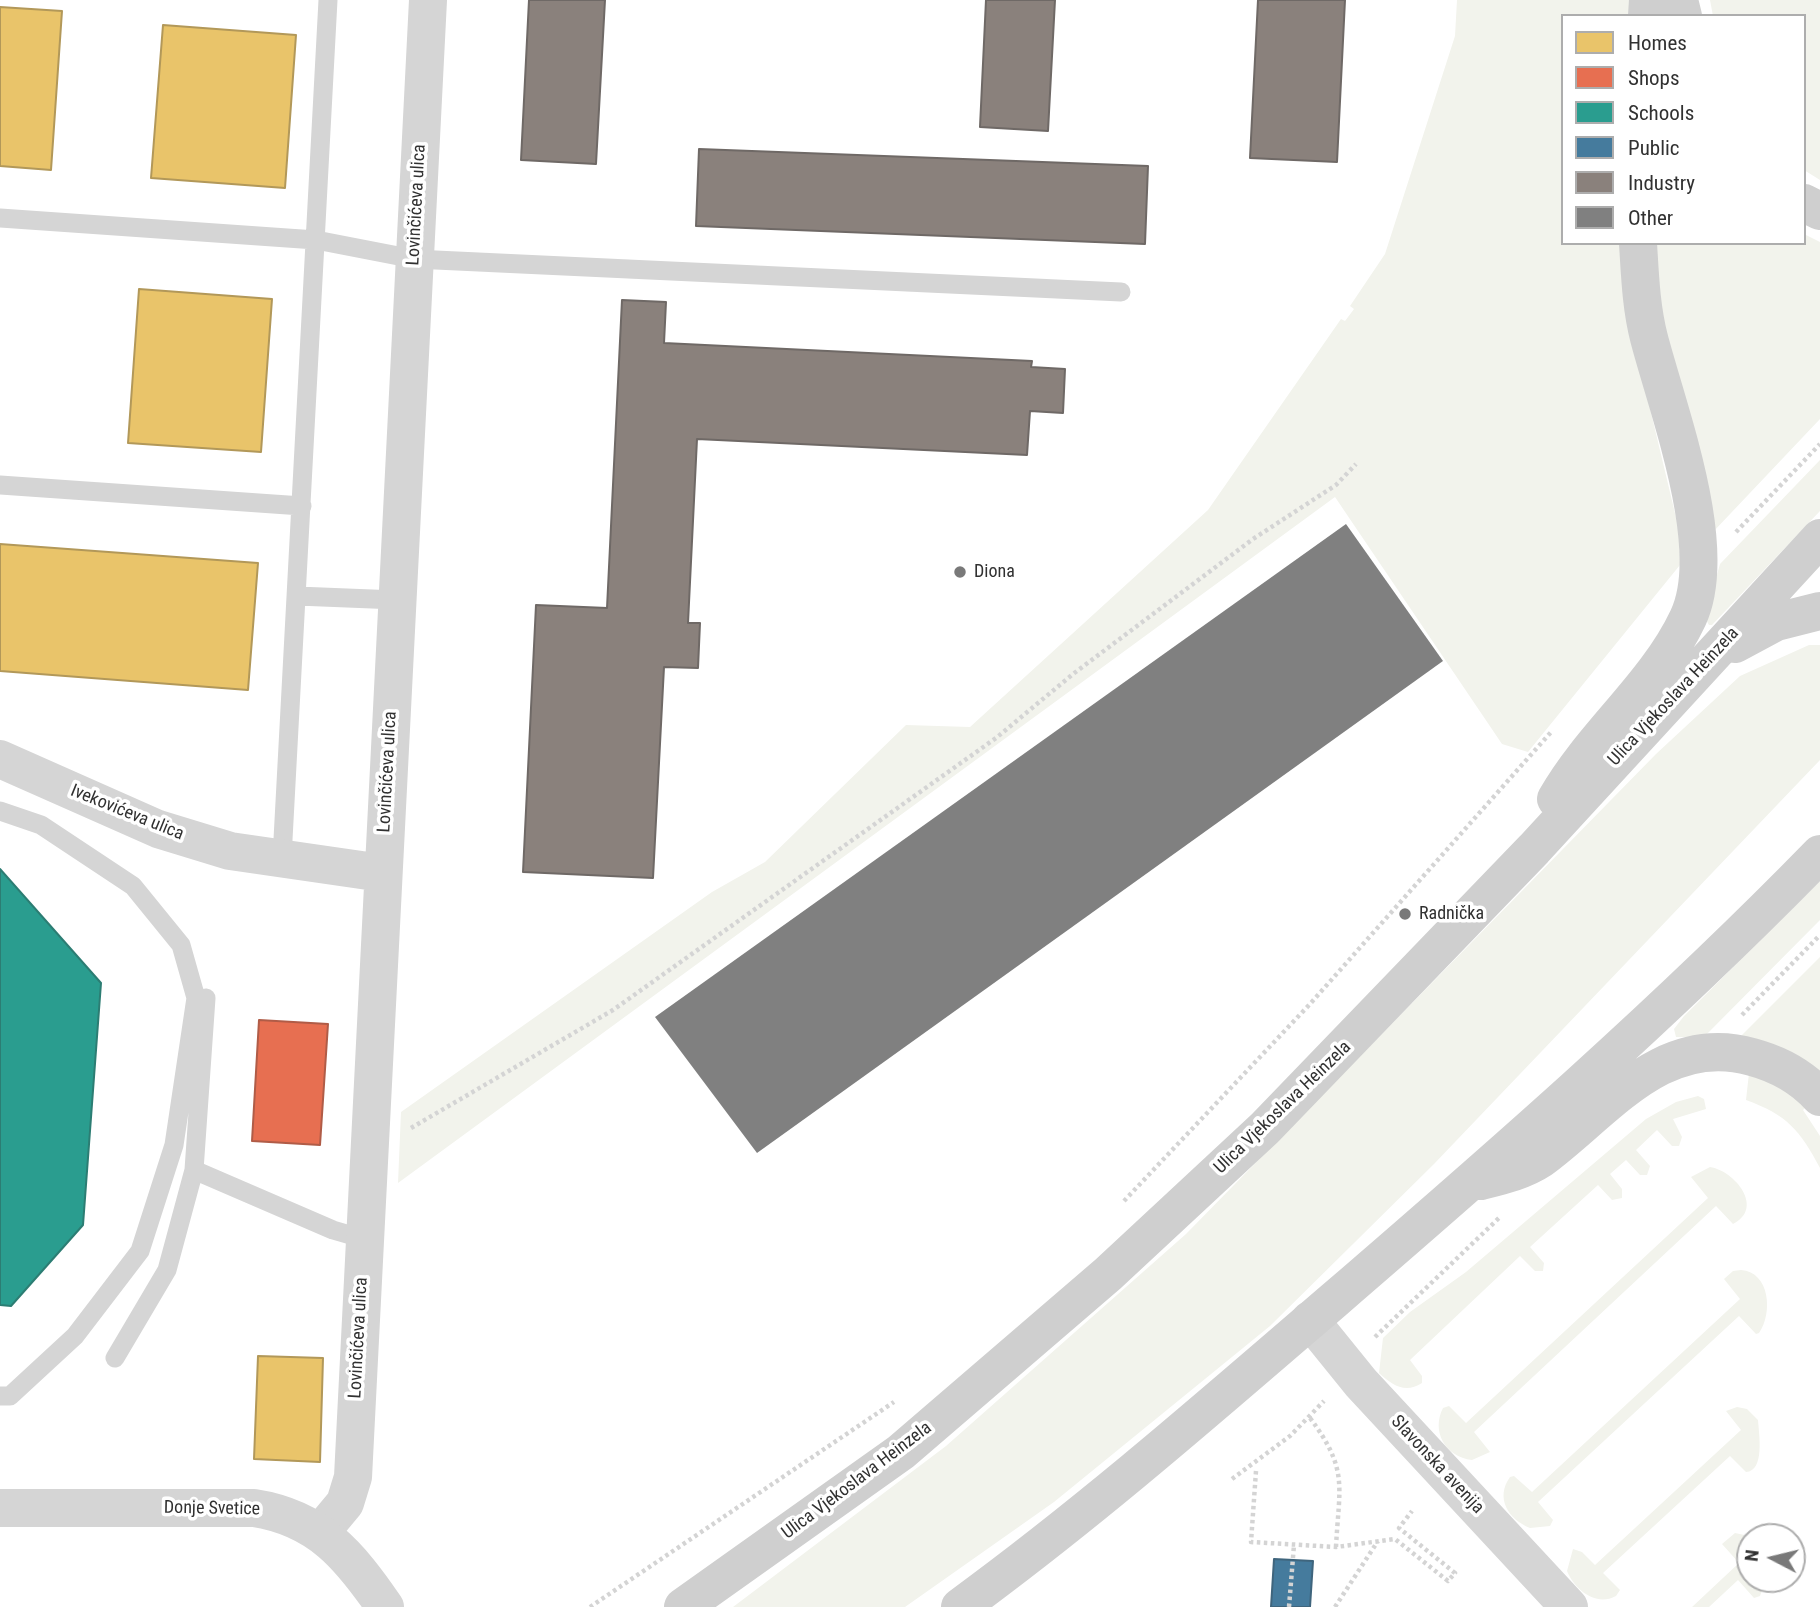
<!DOCTYPE html>
<html>
<head>
<meta charset="utf-8">
<style>
	body { margin:0 }
	#map { position:relative; width:1820px; height:1607px; overflow:hidden; background:#fff; font-family:"Roboto Condensed",sans-serif }
	canvas { display:block }
	.legend { position:absolute; left:1561px; top:14px; width:245px; height:231px; box-sizing:border-box; background:#fff; border:2px solid #adadad; margin:0; padding:9px 12px; list-style:none; font-size:21px; color:#313131 }
	.legend li { display:flex; align-items:center; gap:14px; height:35px }
	.legend b { width:35px; border:2px solid #adadad }
	.north { position:absolute; left:1736px; top:1523px; width:70px; height:70px; box-sizing:border-box; background:#fff; border:2px solid #adadad; border-radius:50%; rotate:277deg; font-size:19px; font-weight:700; line-height:28px; text-align:center; color:#313131 }
	.north::after { content:''; display:block; margin:auto; width:24px; height:32px; background:#797979; clip-path:polygon(50% 0,100% 100%,50% 72%,0 100%) }
</style>
</head>
<body>
<div id="map">
<canvas width="1820" height="1607"></canvas>
<ul class="legend">
<li><b style="height:19px;background:#e9c46a"></b>Homes</li>
<li><b style="height:19px;background:#e76f51"></b>Shops</li>
<li><b style="height:19px;background:#2a9d8f"></b>Schools</li>
<li><b style="height:19px;background:#457b9d"></b>Public</li>
<li><b style="height:19px;background:#8a817c"></b>Industry</li>
<li><b style="height:19px;background:#808080"></b>Other</li>
</ul>
<div class="north">N</div>
</div>
<script>
const context = document.querySelector('canvas').getContext('2d');
context.lineJoin = 'round';
function fill(path, color) {
  context.fillStyle = color;
  context.fill(path, 'evenodd');
}
function trace(path, color, width, dash) {
  context.strokeStyle = color;
  context.lineWidth = width;
  context.lineCap = dash ? 'butt' : 'round';
  context.setLineDash(dash || []);
  context.stroke(path);
}
function drawText(font, color, halo, rows, align = 'center') {
  context.font = font + ' "Roboto Condensed",sans-serif';
  context.lineWidth = 7;
  context.setLineDash([]);
  context.textBaseline = 'middle';
  context.strokeStyle = halo;
  context.fillStyle = color;
  for (const [text, x, y, turn = 0] of rows) {
    context.save();
    context.translate(x, y);
    context.rotate((+turn || 0) * Math.PI / 180);
    context.textAlign = isNaN(turn) ? turn : align;
    if (halo) context.strokeText(text, 0, 0);
    context.fillText(text, 0, 0);
    context.restore();
  }
}
fill(new Path2D(`
	M1457,0h174l-1,16h-67v227h60l9,90 47,197 1,35 -152,187 -26,-8 -167,-247 -937,686 3,-71 311,-220 53,-30 141,-137 64,2 238,-217 133,-191 4,2 9,-12 -4,-3 35,-52 70,-218z
	M1710,0h110v180l-16,-10v-154h-91z
	M1804,234l16,8v177l-107,113c-21,-92 -57,-194 -56,-289h147z
	M1820,460v51l-108,114h-3l-4,-7 15,-54z
	M1809,645h11v115l-386,404 -164,162 -216,176 -149,105h-172l213,-161 240,-212 470,-480 84,-78z
	M1820,881v39l-116,117h-28l-2,-8 10,-13z
	M1820,957v116l-79,-37z
	M1749,1073l30,13 27,21 -3,3 17,26v32c-20,-38 -33,-53 -74,-68z
	M1698,1096l6,3 2,10 -33,10 9,18 -3,9h-7l-15,-16 -21,20 14,16 -3,9h-7l-14,-15 -16,14 12,15v9l-10,2 -14,-15 -68,62 14,16 -1,8h-8l-15,-15 -110,104 12,16v7c-17,11 -30,2 -43,-10l4,-35 27,-26 56,-40 180,-153 30,-17z
	M1710,1167c25,4 55,41 23,57l-17,-18 -242,226 16,20 -18,8c-27,-3 -41,-29 -29,-52l6,-2 17,17 242,-225 -17,-21z
	M1741,1270c29,2 32,43 18,63l-3,1 -17,-18 -201,186 15,18 -3,6 -20,2c-22,-9 -35,-30 -20,-51l4,-1 18,16 208,-193 -16,-20 9,-8z
	M1737,1407l10,2 11,11c1,14 7,51 -12,52l-16,-16 -127,117 17,17 -4,6c-20,11 -41,-6 -49,-25l6,-22 9,3 13,13 146,-135 -15,-19z
	M1735,1533l19,4h-4v42h16l-6,17 -6,2 -16,-18 -29,27h-17l47,-44 -17,-19z`), '#f2f3ec');
const homes = new Path2D(`
	M0,7l62,4 -11,159 -51,-4z
	M163,25l133,10 -11,153 -134,-10z
	M139,289l133,10 -11,153 -133,-9z
	M0,544l258,19 -10,127 -248,-19z
	M258,1356l65,2 -3,104 -66,-3z`);
fill(homes, '#e9c46a');
trace(homes, '#b29859', 2);
const shops = new Path2D(`
	M259,1020l69,4 -8,121 -68,-4z`);
fill(shops, '#e76f51');
trace(shops, '#b05c47', 2);
const schools = new Path2D(`
	M0,869l101,114 -18,242 -72,81 -11,-1z`);
fill(schools, '#2a9d8f');
trace(schools, '#2c7d73', 2);
const public = new Path2D(`
	M1274,1559l39,2 -3,46h-39z`);
fill(public, '#457b9d');
trace(public, '#3f657d', 2);
const industry = new Path2D(`
	M529,0h76l-9,164 -75,-4z
	M986,0h69l-7,131 -68,-4z
	M1258,0h87l-8,162 -87,-4z
	M699,149l449,17 -3,78 -449,-18z
	M622,300l44,2 -2,41 368,18 -1,6 34,2 -2,44 -33,-2 -3,44 -330,-16 -9,184h12l-2,45 -34,-1 -11,211 -130,-6 13,-267 71,3z`);
fill(industry, '#8a817c');
trace(industry, '#6f6966', 2);
fill(new Path2D(`
	M1346,524l97,137 -686,492 -102,-136z`), '#808080');
trace(new Path2D(`
	M1736,532l84,-88
	M1742,1015l78,-80
	M411,1128l202,-118 383,-272 77,-64 180,-135 83,-54 20,-21
	M1124,1201l186,-197 242,-273
	M1375,1337l125,-120
	M1310,1418c39,52 29,68 26,129
	M1256,1471l-5,71 85,5 59,-8 53,42 7,-8 -56,-45 13,-17
	M1232,1479l58,-43 34,-35
	M590,1607l304,-205
	M1289,1607l5,-62
	M1335,1607l43,-66`), '#d4d4d4', 4.5, [3.5, 3.5]);
trace(new Path2D(`
	M0,218l316,22 98,19 707,33
	M0,485l302,21
	M297,596l100,4
	M0,811l41,14 92,61 48,59 15,53 -22,147 -34,106 -65,85 -65,60h-10
	M282,858l46,-858
	M206,998l-12,172 139,60 31,9
	M115,1358l52,-88 27,-100`), '#d5d5d5', 19);
trace(new Path2D(`
	M0,759l158,70 72,22 152,22
	M1310,1320l51,63 208,224
	M320,1533l25,-30 8,-26 75,-1477`), '#d5d5d5', 38);
trace(new Path2D(`
	M0,1508h254c65,10 96,48 131,99`), '#d5d5d5', 38);
trace(new Path2D(`
	M1679,0l4,16
	M1647,16l1,-16
	M1804,203l16,8
	M1735,644l41,-22 44,-11
	M1556,799c37,-65 100,-113 132,-181 33,-70 -20,-207 -39,-280 -8,-31 -9,-63 -11,-95
	M1481,1181c20,-5 42,-10 60,-22 64,-47 121,-128 211,-102 26,7 50,20 68,40
	M683,1607l218,-155 207,-178 157,-146 269,-279 286,-311
	M960,1607c130,-95 251,-201 373,-306 167,-144 333,-289 487,-447`), '#cfcfcf', 38);
for (const [x, y, r, color] of [
	[960,572,7,"#797979"],
	[1405,914,7,"#797979"]
]) {
  const dot = new Path2D();
  dot.arc(x, y, r, 0, 2 * Math.PI);
  context.fillStyle = color;
  context.fill(dot);
  trace(dot, '#fff', 2.5);
}
drawText('18px', '#313131', '#fff', [
	["Lovinčićeva ulica",417,205,-87],
	["Ulica Vjekoslava Heinzela",1674,697,-47],
	["Lovinčićeva ulica",388,772,-87],
	["Ivekovićeva ulica",127,813,22],
	["Ulica Vjekoslava Heinzela",1283,1108,-44],
	["Lovinčićeva ulica",359,1338,-87],
	["Slavonska avenija",1437,1465,47],
	["Ulica Vjekoslava Heinzela",857,1481,-37],
	["Donje Svetice",212,1509,1]
]);
drawText('18px', '#313131', '#fff', [
	["Diona",974,572],
	["Radnička",1419,914]
], 'left');
</script>
</body>
</html>
